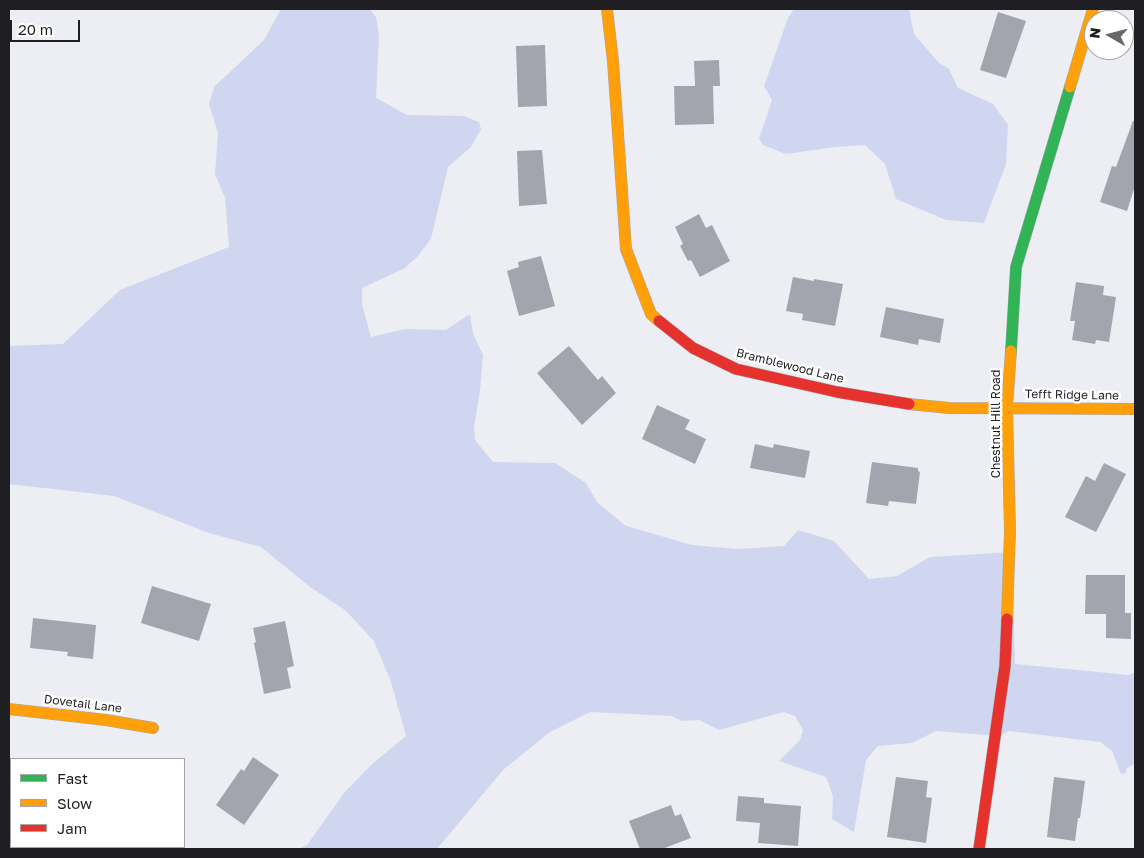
<!DOCTYPE html>
<html>
<head>
<meta charset="utf-8">
<style>
	body { margin:0 }
	#map { position:relative; width:1144px; height:858px; overflow:hidden; background:#edeef3; font-family:"Golos Text",sans-serif }
	canvas { display:block }
	.frame { position:absolute; inset:0; border:10px solid #1f1f23; pointer-events:none }
	.legend { position:absolute; left:10px; top:758px; width:175px; height:90px; box-sizing:border-box; background:#fff; border:1px solid #a5a5a7; margin:0; padding:6px 9px; list-style:none; font-size:15px; color:#1f1f23 }
	.legend li { display:flex; align-items:center; gap:10px; height:25px }
	.legend b { width:25px; border:1px solid #a5a5a7 }
	.north { position:absolute; left:1084px; top:10px; width:50px; height:50px; box-sizing:border-box; background:#fff; border:1px solid #a5a5a7; border-radius:50%; rotate:278deg; font-size:14px; font-weight:700; line-height:20px; text-align:center; color:#1f1f23 }
	.north::after { content:''; display:block; margin:auto; width:18px; height:22px; background:#67676c; clip-path:polygon(50% 0,100% 100%,50% 72%,0 100%) }
	.scale { position:absolute; left:10px; top:20px; width:70px; height:22px; box-sizing:border-box; border:2px solid #1f1f23; border-top:0; padding-left:6px; font-size:15px; line-height:18px; white-space:nowrap; color:#1f1f23; -webkit-text-stroke:4px #fff; paint-order:stroke }
</style>
</head>
<body>
<div id="map">
<canvas width="1144" height="858"></canvas>
<div class="frame"></div>
<ul class="legend">
<li><b style="height:6px;background:#30b455"></b>Fast</li>
<li><b style="height:6px;background:#ff9f0a"></b>Slow</li>
<li><b style="height:6px;background:#e5322d"></b>Jam</li>
</ul>
<div class="north">N</div>
<div class="scale">20 m</div>
</div>
<script>
const context = document.querySelector('canvas').getContext('2d');
context.lineJoin = 'round';
function fill(path, color) {
  context.fillStyle = color;
  context.fill(path, 'evenodd');
}
function trace(path, color, width, dash) {
  context.strokeStyle = color;
  context.lineWidth = width;
  context.lineCap = dash ? 'butt' : 'round';
  context.setLineDash(dash || []);
  context.stroke(path);
}
function drawText(font, color, halo, rows, align = 'center') {
  context.font = font + ' "Golos Text",sans-serif';
  context.lineWidth = 5;
  context.setLineDash([]);
  context.textBaseline = 'middle';
  context.strokeStyle = halo;
  context.fillStyle = color;
  for (const [text, x, y, turn = 0] of rows) {
    context.save();
    context.translate(x, y);
    context.rotate((+turn || 0) * Math.PI / 180);
    context.textAlign = isNaN(turn) ? turn : align;
    if (halo) context.strokeText(text, 0, 0);
    context.fillText(text, 0, 0);
    context.restore();
  }
}
fill(new Path2D(`
	M281,9h88l7,8 3,19 -3,62 31,17 57,1 15,6 2,7 -10,18 -23,20 -17,72 -14,18 -12,11 -43,20v16l9,33 34,-8 41,1 24,-16 3,20 10,21 -3,36 -6,36 1,13 18,22 62,1 31,20 11,19 29,24 66,19 46,4 46,-3 14,-16 36,11 35,38 28,-3 33,-19 82,-5 3,112 114,11 6,-3v91l-9,6v4l-5,1 -9,-23 -12,-9 -91,-11 -9,5 -64,-5 -24,12 -34,3 -12,14 -12,72 -22,-13 1,-23 -7,-19 -47,-16 21,-21 3,-10 -8,-14 -11,-4 -65,18 -20,-10 -17,1 -10,-5 -82,-4 -40,20 -47,38 -66,79h-139l9,-4 37,-52 27,-28 35,-29 -15,-54 -17,-41 -29,-31 -35,-23 -49,-40 -52,-14 -95,-37 -105,-12v-138l54,-2 57,-54 109,-43 -4,-49 -10,-24 3,-41 -9,-29 5,-17 50,-47z
	M794,9h115l5,25 25,29 10,6 9,19 35,16 15,21 -2,39 -22,59 -38,-3 -50,-21 -11,-35 -20,-19 -30,2 -49,7 -23,-9 -4,-6 13,-39 -8,-14 24,-68z`), '#d0d6ef');
fill(new Path2D(`
	M998,12l28,9 -20,57 -26,-8z
	M545,45l2,61 -29,1 -2,-61z
	M719,60l1,26h-7l1,38 -39,1 -1,-39h21l-1,-25z
	M1133,121h2v65l-8,25 -27,-9 12,-36 4,1z
	M542,150l5,54 -28,2 -2,-55z
	M699,214l7,14 6,-3 18,36 -30,16 -9,-17 -3,1 -8,-15 3,-2 -8,-17z
	M541,256l14,50 -36,10 -12,-45 12,-4 -1,-5z
	M793,277l21,4v-2l29,5 -8,42 -33,-6 1,-6 -17,-3z
	M1076,282l28,4 -1,9 13,2 -7,45 -13,-2 -1,4 -23,-4 3,-19h-5z
	M886,307l58,12 -4,24 -21,-4 -1,6 -38,-8z
	M569,346l29,34 4,-4 14,17 -34,32 -45,-52z
	M657,405l33,15 -5,9 21,10 -11,25 -53,-25z
	M755,444l18,4 1,-4 36,7 -5,27 -55,-10z
	M872,462l46,6v3l2,1 -4,32 -27,-3 -1,5 -22,-3z
	M1104,463l22,11 -30,58 -31,-15 21,-41 9,5z
	M1086,575h39v38h6v26l-25,-1v-24h-21z
	M152,586l59,18 -12,37 -58,-18z
	M33,618l63,7 -3,34 -26,-3 1,-4 -38,-4z
	M285,621l9,45 -7,2 4,20 -27,6 -10,-51 2,-1 -3,-14z
	M253,757l26,18 -35,50 -28,-20 25,-36 3,2z
	M896,777l32,4 -2,16 6,1 -6,45 -39,-6z
	M1054,777l31,4 -5,37h-2l-3,23 -28,-4z
	M738,796l26,2v5l37,3 -3,40 -40,-3 2,-20 -24,-2z
	M671,805l4,11 6,-2 10,24 -29,11h-22l-11,-28z`), '#a2a4ae');
const fast = new Path2D(`
	M1011,351l5,-84 54,-180`);
const slow = new Path2D(`
	M607,9l6,52 13,188 25,65 8,7
	M1070,87l23,-78
	M909,404l40,4 186,1
	M1007,619l3,-88 -3,-124 4,-56
	M9,709l97,11 47,8`);
const jam = new Path2D(`
	M659,321l34,27 43,21 101,23 72,12
	M979,849l26,-183 2,-47`);
trace(fast, '#a5a6aa', 12);
trace(slow, '#a5a6aa', 12);
trace(jam, '#a5a6aa', 12);
trace(fast, '#30b455', 11);
trace(slow, '#ff9f0a', 11);
trace(jam, '#e5322d', 11);
drawText('12px', '#1f1f23', '#fff', [
	["Bramblewood Lane",790,366,14],
	["Tefft Ridge Lane",1072,395,1],
	["Chestnut Hill Road",996,424,-90],
	["Dovetail Lane",83,704,7]
]);
</script>
</body>
</html>
